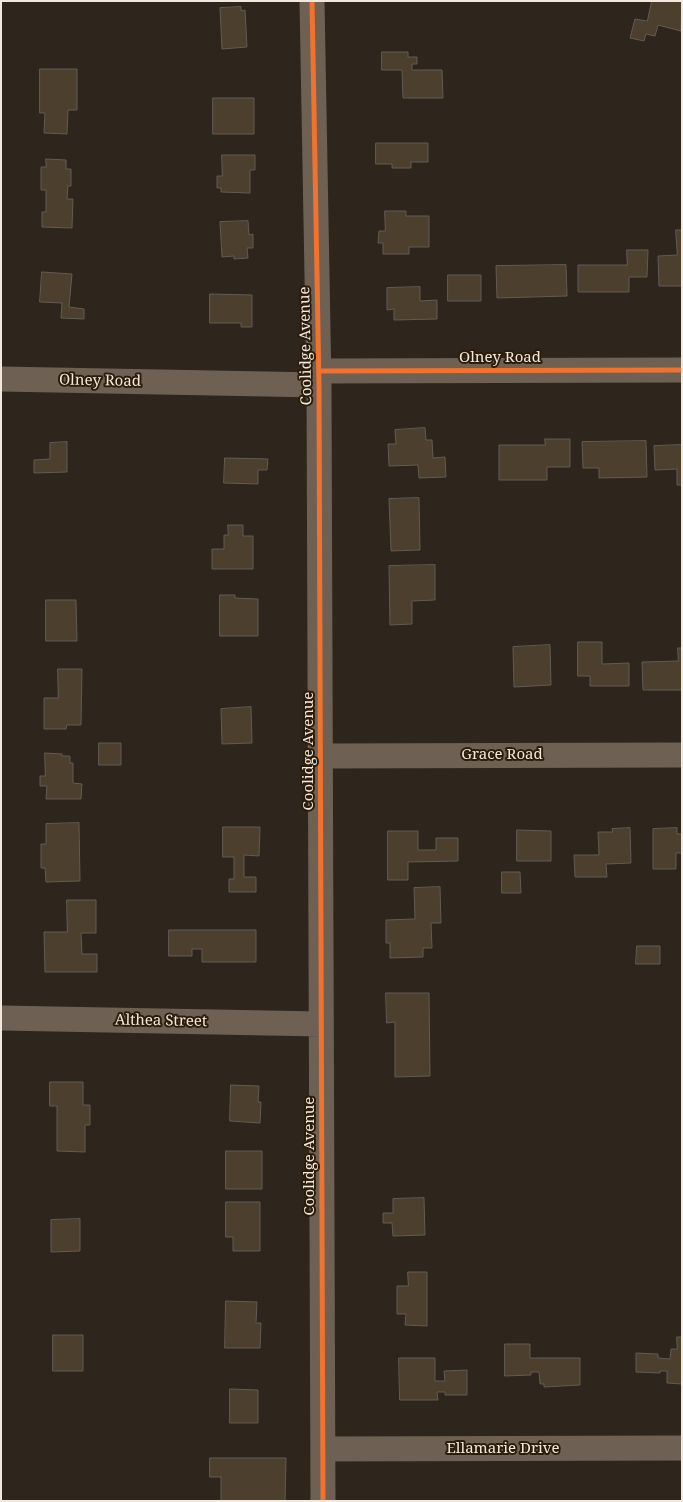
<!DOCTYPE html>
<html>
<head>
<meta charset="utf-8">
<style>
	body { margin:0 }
	#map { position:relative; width:683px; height:1502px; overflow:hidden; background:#2e251c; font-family:"Noto Serif",serif }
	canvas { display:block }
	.frame { position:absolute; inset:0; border:2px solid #f3e8de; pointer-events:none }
</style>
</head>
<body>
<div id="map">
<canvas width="683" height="1502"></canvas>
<div class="frame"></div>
</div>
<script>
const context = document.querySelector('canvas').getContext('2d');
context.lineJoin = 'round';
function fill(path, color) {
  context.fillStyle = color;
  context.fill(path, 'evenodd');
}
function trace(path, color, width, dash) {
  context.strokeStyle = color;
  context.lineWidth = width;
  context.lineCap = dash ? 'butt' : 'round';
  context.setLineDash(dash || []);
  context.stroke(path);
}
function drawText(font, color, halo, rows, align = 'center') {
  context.font = font + ' "Noto Serif",serif';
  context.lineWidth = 4;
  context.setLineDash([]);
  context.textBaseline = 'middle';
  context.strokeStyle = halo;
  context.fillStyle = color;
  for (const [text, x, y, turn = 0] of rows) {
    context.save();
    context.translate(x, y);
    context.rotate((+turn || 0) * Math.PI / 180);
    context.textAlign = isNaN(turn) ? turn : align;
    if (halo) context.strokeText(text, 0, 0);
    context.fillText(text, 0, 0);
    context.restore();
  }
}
const building = new Path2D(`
	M652,1h30l-1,30 -23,-6 -3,11 -9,-2 -2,7 -14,-3 5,-19 12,2z
	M241,7v4l4,-1 2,37 -25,2 -2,-41z
	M382,52h26v5h9v7h-5v6h30l1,28h-40l-1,-28h-20z
	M40,69h37v41h-9l-1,24 -23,-1 1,-20h-5z
	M213,98h41v36h-41z
	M376,143h52v19h-17v6h-19v-4h-16z
	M222,155h33v15h-5v23l-29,-1v-4h-4v-12h5z
	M46,159l20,1v9h5v17h-3l-1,13h6l-1,29 -30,-1v-15h4v-22h-5v-23h5z
	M385,211h21v5h23v31h-20v7h-26v-11h-5l1,-12h6z
	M248,221l1,14 4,-1v14h-6l1,10 -14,1v-3l-12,1 -2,-35z
	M676,230h6v56h-23l-1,-30 19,-1z
	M627,250h21l-1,27h-18v15h-51v-27h49z
	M566,265l1,31 -70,2 -1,-32z
	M42,272l30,2 -3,33 15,2v10l-23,-1 1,-15 -22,-1z
	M448,275h33v26h-33z
	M420,287v14l17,-1v19l-43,1v-11l-7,1v-22z
	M210,294l42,1v32h-11v-4h-31z
	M425,428l1,12h6l1,18 12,-1 1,20 -27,1 -1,-13 -29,1 -1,-22h8l-1,-14z
	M545,439h25v28h-23v13h-48v-35h46z
	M646,441l1,36 -48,1v-10h-16l-1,-26z
	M67,442v30l-33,1v-13l16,-1v-16z
	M682,445v40h-5v-16l-22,1 -1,-24z
	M225,458l43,1 -1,11h-9v14l-34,-1z
	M419,498l1,52 -29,1 -2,-52z
	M228,525h15v11h10v33h-41v-20h12v-14h4z
	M435,565v35l-23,1v23l-22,1 -1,-59z
	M220,595h15v3l23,1v37h-38z
	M46,600h30l1,41h-31z
	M578,642h24v22l27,-1v23h-39v-10h-12z
	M550,645l1,40 -37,2 -1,-40z
	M678,648h4v42h-39l-1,-28 36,-1z
	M58,669h24l-1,56h-14l-1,4h-22v-31h14z
	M251,707l1,36 -30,1 -1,-35z
	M99,743h22v22h-22z
	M45,753l17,1v2h8v7h3v20l9,1 -1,15h-35l1,-13h-7v-10h5z
	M79,823l1,58 -34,1 -1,-14h-4v-24h5v-20z
	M223,827h37l-1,29 -15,-1v22h12v15h-27v-13h5v-22h-11z
	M630,828l1,35 -25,1 1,13h-32l-1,-22h25l-1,-23h15l-1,-3z
	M677,828v6h5v19h-6v16h-23v-40z
	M517,830l34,1v30h-34z
	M388,831h30v19h18v-12h22v23l-50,1v18h-20z
	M502,872h18l1,21h-19z
	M440,887l1,36h-10l1,25h-9v9l-33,1v-15h-4v-23l29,-1 -1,-31z
	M67,900h29v33h-15l1,21h15v18h-52l-1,-40h23z
	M169,930h87v32h-54v-13h-10v7h-23z
	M637,946h23v18h-24z
	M386,993h43l1,83 -35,1v-55l-8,1z
	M50,1082h33v23h7v20h-5v27l-28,-1v-45h-7z
	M231,1085l28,1 -1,16h3l-1,21 -30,-2z
	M226,1151h36v38h-36z
	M424,1198l1,37 -32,1 -1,-13h-9v-10h10v-14z
	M226,1202h34v49h-27v-14h-7z
	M80,1219v32l-29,1v-32z
	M408,1272h19v54l-22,-1 1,-11h-9v-28h11z
	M226,1301l31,1 -1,21h5l-1,25h-35z
	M53,1335h30v36h-30z
	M677,1337h5v47l-15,-1v-12h-7v2l-24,-1v-19l22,1v4l12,1 1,-10h6z
	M505,1344h25v14h50v27l-36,2v-3h-4l-1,-12h-8v3l-26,1z
	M399,1358h36v23h10l-1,-10 23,-1v25h-22v-3h-8l1,8h-38z
	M230,1389l28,1v33h-28z
	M210,1458h76l-1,43h-64v-24h-11z`);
fill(building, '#4c3f2d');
trace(building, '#635c54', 1);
trace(new Path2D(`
	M312,1l7,384 4,1116
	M319,371l363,-1
	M1,379l318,6
	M322,756l360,-1
	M1,1018l320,6
	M324,1449l358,-1`), '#6e6154', 25);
trace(new Path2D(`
	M312,1l7,384 4,1116
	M319,371l363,-1`), '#ef722f', 5);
drawText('15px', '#f3e8de', '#2b1c0b', [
	["Coolidge Avenue",306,346,-91],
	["Olney Road",500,358],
	["Olney Road",100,381,1],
	["Coolidge Avenue",309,751,-90],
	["Grace Road",502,755],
	["Althea Street",161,1021,1],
	["Coolidge Avenue",310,1156,-90],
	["Ellamarie Drive",503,1449]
]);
</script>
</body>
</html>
